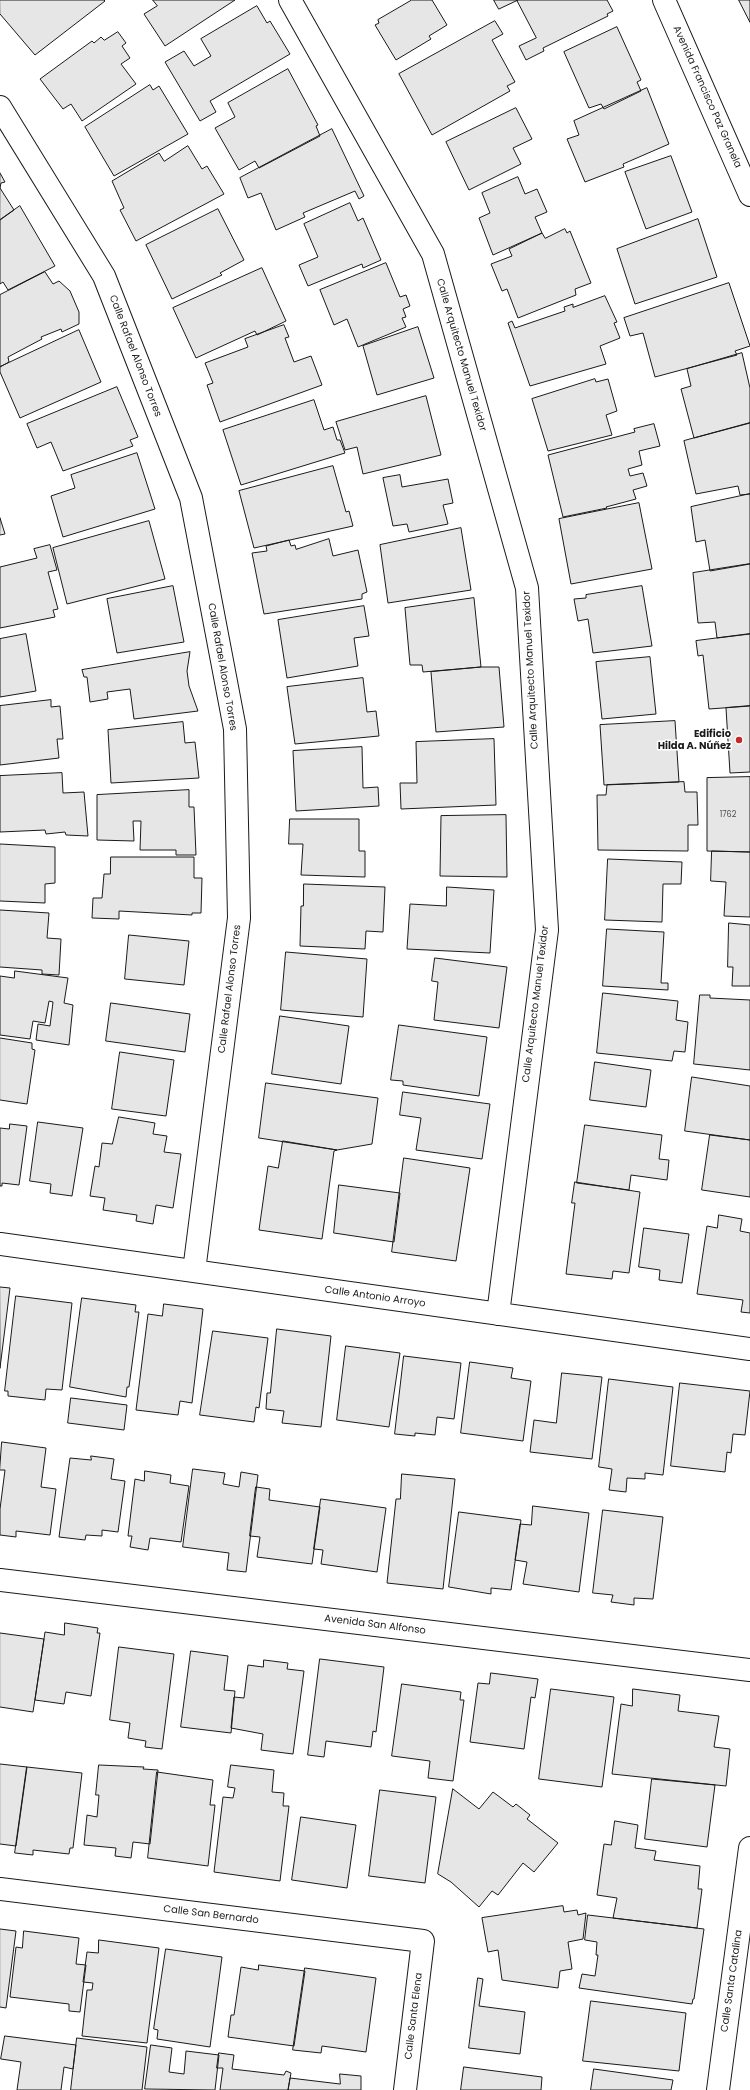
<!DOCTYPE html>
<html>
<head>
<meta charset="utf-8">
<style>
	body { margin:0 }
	canvas { display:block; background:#fff }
</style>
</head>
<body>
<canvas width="750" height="2090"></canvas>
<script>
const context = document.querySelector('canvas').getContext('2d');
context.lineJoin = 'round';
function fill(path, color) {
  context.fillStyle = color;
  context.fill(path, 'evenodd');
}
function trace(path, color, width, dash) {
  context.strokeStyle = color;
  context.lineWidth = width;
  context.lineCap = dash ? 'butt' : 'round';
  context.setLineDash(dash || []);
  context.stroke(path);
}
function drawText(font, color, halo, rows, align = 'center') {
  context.font = font + ' Poppins,sans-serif';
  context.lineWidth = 3;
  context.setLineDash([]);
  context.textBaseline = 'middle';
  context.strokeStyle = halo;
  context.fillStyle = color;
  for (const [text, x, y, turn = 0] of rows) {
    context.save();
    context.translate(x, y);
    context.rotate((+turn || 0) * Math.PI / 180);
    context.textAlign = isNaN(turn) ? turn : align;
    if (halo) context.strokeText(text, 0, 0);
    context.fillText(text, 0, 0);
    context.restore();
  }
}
const building = new Path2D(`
	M0,0h104l1,1 -70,54 -35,-41z
	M153,0h82l-70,46 -21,-32 13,-8z
	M412,0h20l15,25 -18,11 2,3 -35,21 -21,-35 4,-2 -1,-3z
	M494,0h24l-19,9z
	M517,0h90l6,11 -6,3 1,2 -65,32 1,3 -18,9 -7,-14 17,-8z
	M739,0h11v22z
	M257,6l10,17 3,-2 20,33 -80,47 6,11 -16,9 -35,-59 19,-11 10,15 17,-10 -10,-17z
	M495,21l8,13 -11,6 23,42 -8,4 3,5 -78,44 -33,-61z
	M617,27l24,53 -4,2 4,9 -37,18 -3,-5 -12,4 -25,-56z
	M118,32l8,11 -4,3 8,12 -9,6 15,20 -54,37 -11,-17 -8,5 -23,-30 52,-38 2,2 7,-6 3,3z
	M288,69l30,56 -2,1 4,10 -61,32 -4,-7 -16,9 -24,-42 20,-11 -7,-14z
	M150,85l3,5 6,-4 29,48 -74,42 -29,-49z
	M647,88l22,56 -46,20 1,3 -39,15 -18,-43 12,-4 -5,-14z
	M516,108l16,31 -19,9 8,16 -52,26 -23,-48z
	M332,129l32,67 -5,3 -4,-8 -52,22 2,4 -29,13 -15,-37 -13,5 -8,-20z
	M188,146l14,23 5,-3 17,28 -88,47 -16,-31 4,-2 -12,-27 47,-28 5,8z
	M671,156l21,56 -46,17 -21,-57z
	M0,173l5,9 -4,1 -1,5 14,22 -14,10z
	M518,177l7,17 12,-5 10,23 -12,5 7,16 -49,22 -14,-37 11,-5 -8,-20z
	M350,203l8,18 5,-3 18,42 -18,8 -1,-4 -54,22 -9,-21 19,-8 -14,-33z
	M20,206l35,60 -47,24 -5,-8 -3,2v-64z
	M218,209l26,51 -24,13 2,2 -50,24 -26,-54z
	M698,219l19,58 -82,27 -18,-55z
	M565,229l2,4 3,-2 21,52 -16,6 1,6 -58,23 -11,-29 -5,2 -11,-27 21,-8 -3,-7 33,-16 3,5z
	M386,263l14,34 6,-2 4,11 -7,3 3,8 -4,1 4,9 -48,20 -11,-28 -13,6 -14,-35z
	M262,268l24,53 -29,14 -2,-4 -59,27 -23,-50z
	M45,272l8,12 6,-3 11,10 9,21v12l-17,8 -1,-3 -20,8 1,2 -34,18 1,5 -9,5v-72z
	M729,283l21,63 -15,5 2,4 -82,22 -12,-44 -13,3 -6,-18z
	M605,296l12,26 -3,1 6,15 -20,8 6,18 -76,22 -22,-63 4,-2 3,7 50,-17 -1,-4 9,-3v3z
	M284,325l5,12 -4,1 9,24 17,-6 11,29 -102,37 -13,-37 6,-2 -8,-20 43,-16 -3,-8z
	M418,327l16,51 -57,17 -14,-49z
	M79,330l22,52 -81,36 -20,-46v-5z
	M742,353l8,35v35l-56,15 -13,-49 10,-3 -4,-17z
	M595,379l1,3 12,-3 9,32 -11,4 6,20 -64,16 -16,-52z
	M117,387l21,50 -8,3 3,6 -70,25 -12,-29 -14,6 -10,-24z
	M426,396l15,59 -78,19 -6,-27 -12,3 -9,-28z
	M314,400l10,30 9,-3 4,13h3l5,13 -104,32 -18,-55z
	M750,423v71l-10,1 -2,-9 -42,8 -12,-53z
	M654,424l6,22 -21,5 3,14 -14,4 2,7 13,-3 4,13 -14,4 3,9 -30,8 1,1 -44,9 -15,-62 87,-23 -1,-3z
	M137,453l18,56 -92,28 -12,-41 24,-8 -4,-13z
	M333,466l13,46 3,-1 4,15 -99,22 -15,-57z
	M400,475l2,12 46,-8 5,24 -10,2 5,19 -39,8 -2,-8 -14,2 -10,-48z
	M750,494v70l-40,7 -5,-31 -9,2 -5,-35z
	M639,503l13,66 -81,15 -12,-65z
	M0,518l5,16 -5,1z
	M149,521l16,58 -98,25 -14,-56z
	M461,528l10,62 -83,13 -8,-58z
	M329,539l4,17 25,-6 9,42 -5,2v5l-98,15 -12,-61 15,-2 -1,-5 23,-6 2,6 4,-1 1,4z
	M50,545l7,25 -9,2 10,37 -5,1 2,7 -55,11v-61l37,-9 -3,-9z
	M750,564v70l-33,4 -2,-16 -17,1 -5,-50z
	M173,586l11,56 -67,11 -10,-54z
	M642,586l10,60 -59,7 -5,-34 -10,2 -4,-22 12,-1v-3z
	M474,598l7,69 -58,5 -1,-7h-12l-5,-57z
	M364,606l5,30 -15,2 4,28 -71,12 -9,-58z
	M26,634l10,57 -36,6v-58z
	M750,634v72l-41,3 -6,-54 -5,1 -2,-15z
	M190,652l-3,19 2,15 9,25 -64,8 -4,-30 -23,3 1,7 -18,3 -3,-25h-3l-2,-7z
	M650,657l6,57 -54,5 -6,-57z
	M481,667h18l5,60 -68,5 -5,-60z
	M363,678l4,34 9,-1 3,25 -84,8 -8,-57z
	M51,700v7l9,-1 3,33h-6l2,19 -59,7v-59z
	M750,706v66l-20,1 -4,-65z
	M675,721l4,61 -75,3 -4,-60z
	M183,722l2,21 10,-1 4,36 -88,5 -3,-53z
	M494,739l2,66 -95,4 -1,-26h17l-1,-41z
	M362,747l1,41 15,-1 1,19 -83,5 -3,-60z
	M62,773l1,20 21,-1 4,44 -22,-1 -1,-3 -19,2 -1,-4 -45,2v-56z
	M750,777v75l-43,-1v-73z
	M684,782l1,10h12l1,33h-10v26l-90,-1 -1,-55h9l1,-10z
	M189,790v17h5l2,48h-20v-5h-36l1,-29h-8l1,20 -37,-1v-45z
	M506,815l1,62 -67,-1 1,-60z
	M290,819h69v32h6v26l-64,-2 2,-31h-14z
	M0,844l55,3v36l-10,1v19l-45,-2z
	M712,851l38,1v65l-26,-1 2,-34 -15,-1z
	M111,857h83v21h8l-1,35h-9v2l-73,-4v8l-27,-1 1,-20h9l2,-24h6z
	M608,859l74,3 -1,22h-18l-1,38 -57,-2z
	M304,884l81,3 -2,45 -17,-1 -1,18 -65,-3 1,-40h2z
	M447,887l47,3 -4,63 -83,-4 3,-45 36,2z
	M0,910l49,3 -2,25 14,1 -2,36 -17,-1v-4l-42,-3z
	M729,923l21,2v61h-18l1,-19h-5z
	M607,929l57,3 -3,51h7v7l-65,-4z
	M129,935l60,6 -5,44 -59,-6z
	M286,952l81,7 -4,58 -82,-7z
	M435,958l72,9 -8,61 -65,-8 4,-38 -6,-1z
	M15,971l53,7 -4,25 9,2 -4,40 -33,-5 2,-16 12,2 3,-24 -4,-1 -4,22 -12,-2 -3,18 -30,-4v-59l14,2z
	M603,993l75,8 -2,19 12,2 -3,30 -11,-1 -2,10 -75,-8z
	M700,995h10v3l40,2v70l-56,-6z
	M111,1003l79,11 -5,38 -79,-11z
	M280,1016l69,10 -8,58 -69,-10z
	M399,1025l88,12 -8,59 -76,-11v-4l-12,-1z
	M0,1038l32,5v6l3,1 -8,54 -27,-4z
	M120,1052l54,8 -8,56 -54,-7z
	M595,1062l56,8 -5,37 -56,-7z
	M692,1077l58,9v54l-65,-9z
	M266,1083l112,15 -6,46 -35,6 -78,-12z
	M403,1092l87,12 -8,55 -66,-9 5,-32 -21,-3z
	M119,1117l36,6 -2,11 14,2 -3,16 17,2 -8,54 -17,-3 -3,19 -17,-3 1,-6 -34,-5 2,-12 -15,-2 5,-30 4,1 3,-24 10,1z
	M38,1122l45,6 -11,68 -22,-3 1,-9 -21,-3z
	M10,1124l17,2 -8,59 -17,-2v3h-2v-58l9,1z
	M585,1125l77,10 -3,24 10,1 -2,20 -36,-5 -2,15 -52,-7z
	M710,1135l40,5v57l-48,-7z
	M283,1141l54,9 -3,1 -12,88 -63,-9 9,-64 10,2z
	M404,1158l66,10 -14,93 -64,-9z
	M575,1182l65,10 -11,81 -16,-2 -1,8 -46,-5 9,-71h-3z
	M339,1185l61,8 -6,49 -60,-9z
	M719,1215l23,4 -2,12 10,2v80l-9,-1 2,-12 -46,-6 10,-68 10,2z
	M644,1228l45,6 -7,49 -23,-3 1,-10 -21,-3z
	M0,1287l10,1 -10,80z
	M16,1296l56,7 -10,87 -16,-1 -1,11 -37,-4v-5h-3z
	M82,1298l54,7 -1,7h4l-10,75h-2l-1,10 -56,-10z
	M164,1304l39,5 -11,94 -12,-2 -2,14 -42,-5 12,-96 14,2z
	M277,1329l54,7 -10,91 -39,-4 2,-12 -18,-2 1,-16h3z
	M213,1331l55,7 -9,70 -3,-1 -2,15 -54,-7z
	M346,1346l54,7 -11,74 -52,-7z
	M404,1356l57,7 -7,56 -17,-2 -2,18 -20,-2v3l-20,-2z
	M470,1362l43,6 -2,10 20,3 -8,60 -62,-8z
	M562,1373l40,4 -10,82 -62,-7 4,-32 22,3z
	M609,1379l64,8 -10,88 -18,-2v6l-18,-1 -1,14 -17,-2 3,-21 -13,-2z
	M680,1383l70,8 -5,44 -12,-1 -2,19 -4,-1 -2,20 -54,-6z
	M71,1398l56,7 -3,25 -56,-7z
	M2,1442l44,6 -5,39 15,2 -6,46 -34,-4v6l-16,-2v-26l5,-39h-5z
	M91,1456l23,3 -3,20 14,2 -7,51 -16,-2v6l-16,-1 -1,5 -26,-3 11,-79 21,2z
	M193,1469l32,4 -2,11 16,3 2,-15 17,3 -12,97 -19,-2 2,-17 -46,-6z
	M145,1471l26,4 -1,8 19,3 -8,56 -31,-4 -2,12 -18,-3 2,-11h-4l7,-57 9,2z
	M402,1474l53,5 -12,110 -56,-6 9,-84h4z
	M256,1487l14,2 -1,11 51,7 -8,57 -55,-7 3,-20 -10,-1z
	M321,1499l65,9 -9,64 -56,-8 2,-14 -9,-1z
	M533,1506l56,7 -10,79 -56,-8 4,-22 -12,-2 5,-36 11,1z
	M603,1510l60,7 -10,82 -19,-1v7l-23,-3 2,-7 -20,-2z
	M459,1512l62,8 -10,70 -20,-2v6l-42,-7z
	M65,1623l33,5 -1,5h3l-9,63 -25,-4 -2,12 -29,-4 10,-68 19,3z
	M0,1633l44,6 -11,73 -33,-5z
	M119,1647l55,7 -12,95 -17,-2 1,-6 -18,-3 2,-15 -20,-3z
	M191,1651l37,5 -4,34 11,1 -4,42 -50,-6z
	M320,1659l64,8 -8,65 -3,-1 -2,16 -45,-6 -2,16 -16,-2z
	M264,1660l24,3 -1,6 17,2 -11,83 -32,-4 2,-16 -32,-6 3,-31 10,1 4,-33 15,2z
	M491,1673l47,6 -3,19 -4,-1 -7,52 -54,-7 8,-59 11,1z
	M402,1684l59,8 -1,8h4l-11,81 -25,-3 2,-17 -38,-5z
	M551,1689l63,8 -12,90 -63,-8z
	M633,1689l47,6 -2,16 41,5 -5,31 16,2 -4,37 -114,-12 9,-70 11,2z
	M0,1764l27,3 -11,79 -16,-2z
	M99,1765l45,2 -1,2 15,1 -8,74 -17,-2 -2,16 -16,-2 1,-8 -32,-3 3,-30 10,2 2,-22h-3z
	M231,1765l43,5 -2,22 12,1 -1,13h6l-9,75 -66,-9 9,-75 10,1 2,-10 -7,-1z
	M27,1767l55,6 -9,75h-3l-1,6 -36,-4v5l-18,-2z
	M157,1772l56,8 -3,25h5l-7,61 -60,-8z
	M652,1779l63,6 -8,62 -62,-8z
	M453,1789l26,20 14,-17 20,15 3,-3 14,11 -3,4 31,24 -24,29 -11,-9 -25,32 -6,-4 -13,16 -28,-25 -13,-8z
	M380,1790l56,7 -11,86 -56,-7z
	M301,1817l55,8 -9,63 -55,-8z
	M615,1821l23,4 -3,23 21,3 -2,9 46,6 -2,23h4l-5,39 -84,-10 4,-20 -20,-3 7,-51 7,1z
	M563,1906l1,6 13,-2 1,5 8,-2 -3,26 -15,3 4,27 -12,2 -2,17 -56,-8 -4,-30 -10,2 -6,-34z
	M588,1915l116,14 -10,70h-1l-1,5 -113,-16 3,-14 13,2 3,-21h-2l1,-13 -12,-2z
	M0,1929l16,2 -10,77 -6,-1z
	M24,1931l55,7 -3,26 10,1 -6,47 -11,-1v-7l-59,-7 6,-50 6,1z
	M99,1940l60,8 -12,95 -65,-7 5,-46h5l1,-7 -10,-1 4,-30 11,1z
	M166,1949l56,8 -12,90 -53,-8 1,-9 -4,-1z
	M259,1965l46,6 -11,75 -66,-9 3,-22h3l7,-48 17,3z
	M305,1968l71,10 -10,74 -44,-6 -1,7 -28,-3z
	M478,1978l5,1 -4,27 46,6 -5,42 -51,-6z
	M591,2001l95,12 -7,58 -96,-10z
	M5,2036l71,9 -3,24 -9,-2 -3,23h-44l4,-28 -20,-3z
	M77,2038l70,9 -5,43h-71z
	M151,2045l21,3 -3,24 15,2 2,-23 33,4 -4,35 -70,-1z
	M219,2053l15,2 -2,14 52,6 2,-4 5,2 -3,17h-68l3,-22h-6z
	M464,2067l78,10 -1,13h-80z
	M594,2069l79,11 -2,10h-80z
	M340,2074l21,2v14h-73l2,-12 50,6z`);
fill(building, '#e6e6e6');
trace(building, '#1a1a1a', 1);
const street = new Path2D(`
	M290,0l143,254 94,334 20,342 -49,384
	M664,0l86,195
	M0,107l104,169 87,222 44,231 4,189 -45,353
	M0,1244l750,105
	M0,1580l750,90
	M0,1889l423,52 -18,149
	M718,2090l32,-242`);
trace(street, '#1a1a1a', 24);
trace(street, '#fff', 22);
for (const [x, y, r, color] of [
	[739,740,4,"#c62828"]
]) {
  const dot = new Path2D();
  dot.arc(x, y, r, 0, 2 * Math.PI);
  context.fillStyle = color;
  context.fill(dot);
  trace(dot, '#fff', 1.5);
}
drawText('8px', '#4d4d4d', null, [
	["1762",728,815]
]);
drawText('10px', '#1a1a1a', '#fff', [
	["Avenida Francisco Paz Granela",707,97,66],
	["Calle Arquitecto Manuel Texidor",461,355,74],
	["Calle Rafael Alonso Torres",135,356,69],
	["Calle Rafael Alonso Torres",222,667,80],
	["Calle Arquitecto Manuel Texidor",531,670,-93],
	["Calle Rafael Alonso Torres",230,989,-83],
	["Calle Arquitecto Manuel Texidor",536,1004,-83],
	["Calle Antonio Arroyo",375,1297,8],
	["Avenida San Alfonso",375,1625,7],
	["Calle San Bernardo",211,1915,7],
	["Calle Santa Catalina",732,1981,-82],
	["Calle Santa Elena",414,2016,-83]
]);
drawText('bold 10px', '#1a1a1a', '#fff', [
	["Edificio",731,734],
	["Hilda A. Núñez",731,746]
], 'right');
</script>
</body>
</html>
